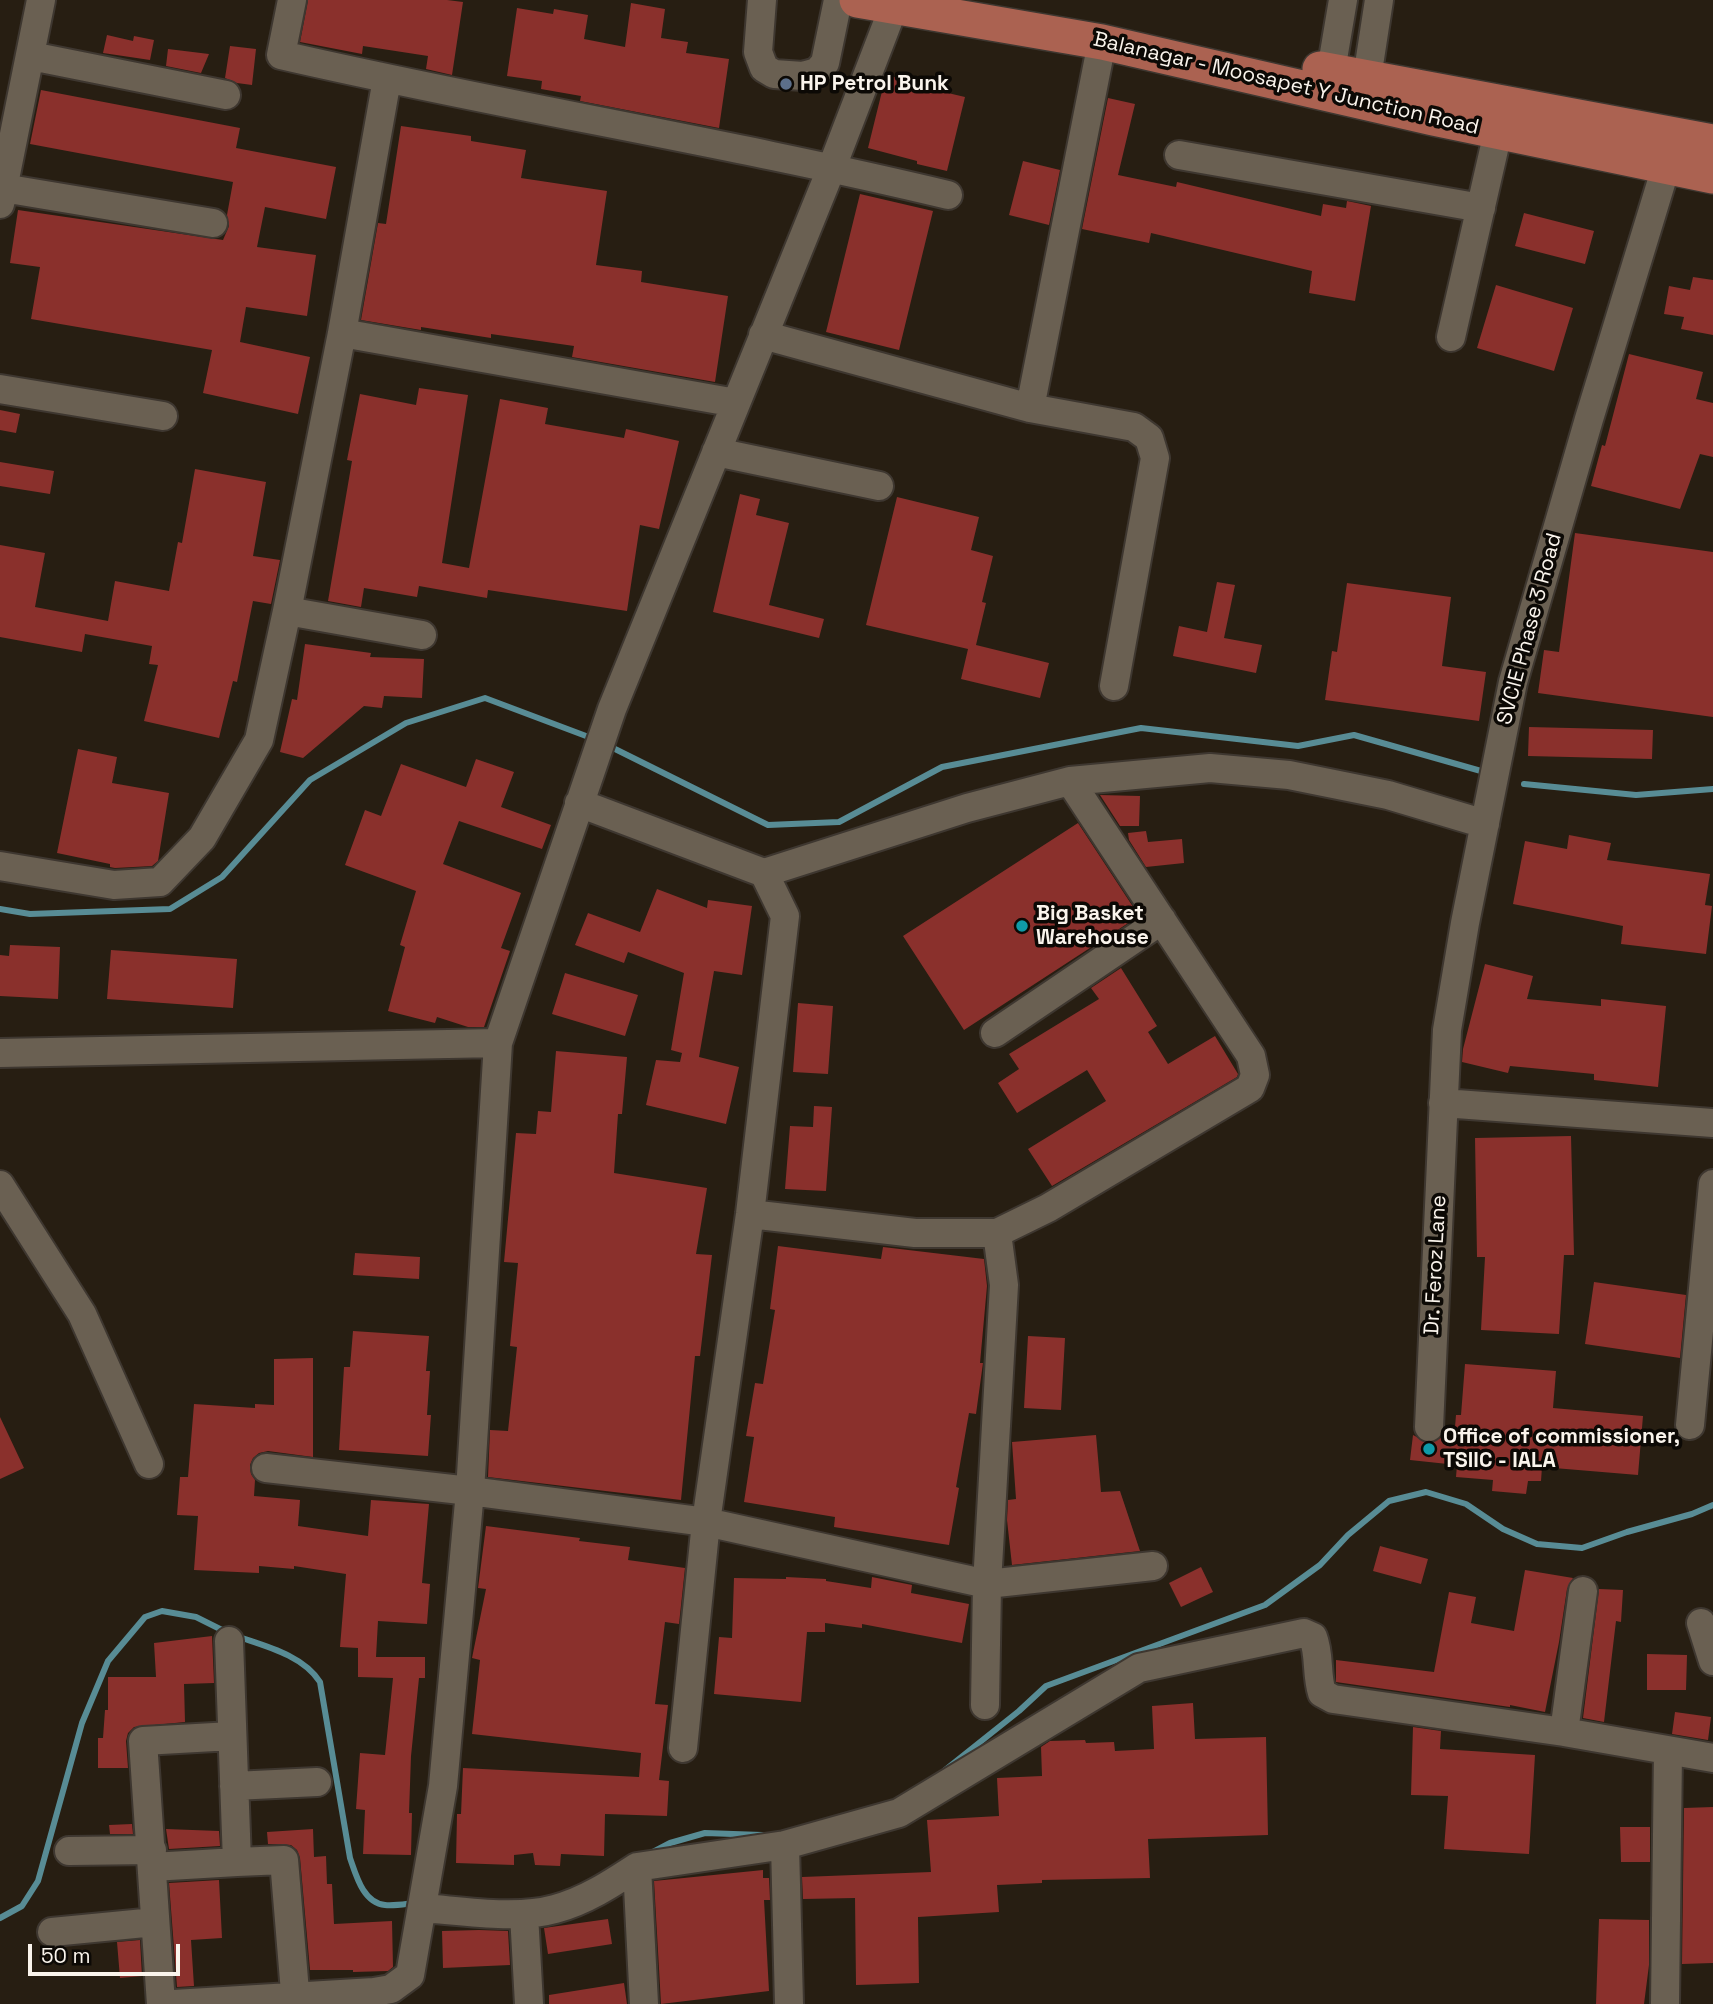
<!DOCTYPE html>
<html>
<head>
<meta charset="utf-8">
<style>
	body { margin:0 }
	#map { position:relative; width:1713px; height:2004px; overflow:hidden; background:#271e12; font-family:"Space Grotesk",sans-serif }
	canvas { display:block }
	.scale { position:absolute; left:28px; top:1944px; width:152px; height:32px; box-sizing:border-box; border:4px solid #faf4ec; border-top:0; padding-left:9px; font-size:21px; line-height:24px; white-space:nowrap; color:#faf4ec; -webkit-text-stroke:5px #0c0905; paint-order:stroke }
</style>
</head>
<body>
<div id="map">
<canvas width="1713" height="2004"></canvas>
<div class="scale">50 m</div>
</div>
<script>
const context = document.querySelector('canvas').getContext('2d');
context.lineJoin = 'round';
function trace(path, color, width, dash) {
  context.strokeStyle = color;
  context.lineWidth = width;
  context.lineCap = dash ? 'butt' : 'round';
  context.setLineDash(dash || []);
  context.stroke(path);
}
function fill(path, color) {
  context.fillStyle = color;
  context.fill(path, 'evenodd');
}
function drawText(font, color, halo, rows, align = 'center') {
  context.font = font + ' "Space Grotesk",sans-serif';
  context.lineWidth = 7;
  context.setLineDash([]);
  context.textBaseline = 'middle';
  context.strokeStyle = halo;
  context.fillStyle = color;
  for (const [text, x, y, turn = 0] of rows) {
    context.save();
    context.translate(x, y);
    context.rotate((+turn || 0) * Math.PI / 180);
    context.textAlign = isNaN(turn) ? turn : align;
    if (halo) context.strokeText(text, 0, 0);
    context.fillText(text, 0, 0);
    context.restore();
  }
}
trace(new Path2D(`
	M607,745l161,80 71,-3 103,-55 199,-39 157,18 56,-11 127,36
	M1524,784l112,11 77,-6
	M0,909l30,5 140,-5 52,-32 88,-97 96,-57 79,-25 109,41
	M236,1636c29,10 67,19 84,46l30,176c6,17 13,45 35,47 9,1 20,-1 29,-2
	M945,1770l74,-59 27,-25 219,-81 55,-40 28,-30 41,-34 37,-9 40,12 37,25 34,15 45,4 45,-16 65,-18 21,-9
	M651,1853l19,-10 35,-10 57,2
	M0,1918l22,-12 16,-25 44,-158 26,-62 37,-44 17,-6 34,6 30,15`), '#588c95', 6);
fill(new Path2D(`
	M308,0h139l16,2 -11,73 -26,-6 2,-13 -65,-10 -1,8 -62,-12z
	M631,3l34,6 -4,29 27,4 -2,11 43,6 -10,69 -139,-27 1,-5 -40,-7 1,-8 -35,-5 10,-68 36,6 1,-5 34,6 -4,24 41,8z
	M107,35l26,6 1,-5 20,4 -4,20 -47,-7z
	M230,46l26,3 -4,36 -15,-2 -12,-5z
	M168,49l41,5 -8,19 -35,-7z
	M886,75l46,11 -1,3 34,8 -18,74 -30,-7v-3l-49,-13z
	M41,90l199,38 -4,20 100,19 -10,52 -61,-12 -8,40 59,8 -9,61 -61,-9 -6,35 70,15 -12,57 -95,-21 9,-43 -181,-31 9,-52 -30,-4 8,-53 205,30 6,-14 -2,-11 6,-33 -203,-38z
	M1108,98l27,6 -17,71 58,12 1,-5 144,34 2,-12 23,4 1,-7 24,5 -16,95 -46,-8 3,-22 -161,-38 -2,10 -67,-14z
	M401,126l70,10v5l55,9 -5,28 86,13 -11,74 46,6 -1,11 87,14 -13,86 -143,-25 2,-11 -83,-12v4l-70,-11v3l-60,-10 17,-97 8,1z
	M1023,161l37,9 -11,55 -40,-10z
	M860,194l73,17 -34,139 -73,-18z
	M1524,213l70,18 -9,33 -70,-18z
	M1693,277l20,3v55l-32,-6 3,-12 -20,-3 5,-28 21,4z
	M1496,285l77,23 -19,63 -77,-23z
	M1629,354l74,18 -7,27 17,4v54l-13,-3 -20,55 -89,-23 11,-41 3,1z
	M419,388l49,7 -26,168 27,5 31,-169 48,9 -3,16 79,14 2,-9 53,12 -20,88 -19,-4 -13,86 -139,-21 -1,8 -68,-12 -2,11 -53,-9 -3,19 -33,-6 24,-140 -5,-1 13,-66 56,11z
	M0,410l20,4 -4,19 -16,-3z
	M0,462l54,9 -4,23 -50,-8z
	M195,469l71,13 -13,74 27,4 -9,44 -18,-3 -16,81 -4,-1 -14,57 -75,-17 14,-56 -9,-1 3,-18 -67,-12 -3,18 -82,-15v-92l45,8 -10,54 73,14 7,-40 54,10 9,-49 4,1z
	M740,494l20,5 -4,16 33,8 -20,82 55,14 -5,19 -106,-26z
	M897,497l82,20 -8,33 22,6 -11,46 4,1 -10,42 73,18 -9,35 -79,-19 7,-30 -102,-24z
	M1575,533l138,19v165l-175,-24 6,-43 15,2z
	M1217,582l18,3 -11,53 38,7 -6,28 -83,-17 6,-30 28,6z
	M1347,583l104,14 -9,69 44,6 -7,49 -154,-21 7,-49 5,1z
	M305,644l66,9 -1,4 54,2 -2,39 -38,-2 -2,12 -18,-2 -61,52 -23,-6 12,-53 5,1z
	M1529,727l124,3 -1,29 -124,-3z
	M78,749l39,8 -5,26 57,10 -11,68 -6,5 -37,2 -5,-1v-3l-53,-11z
	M476,759l38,13 -13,35 50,18 -9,24 -83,-28 -16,43 78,29 -20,55 9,3 -26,76h-16l-31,-10 -2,6 -47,-12 17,-64 -5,-2 16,-54 -71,-26 20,-55 16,6 20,-52 65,23z
	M1100,795l40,1 -1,30h-19z
	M1078,823l61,93 -175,114 -61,-94z
	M1146,831l2,11 34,-3 2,24 -38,4 -17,-27 -1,-7z
	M1569,835l42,8 -4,17 103,14 -5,31 7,1 -6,48 -85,-10 2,-18 -110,-22 12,-63 42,8z
	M657,889l50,19 1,-8 44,6 -10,69 -28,-4 -15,86 40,10 -13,57 -80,-19 10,-45 24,2 2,-9 -11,-3 13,-77 -56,-21 -4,11 -49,-18 13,-32 52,19z
	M10,945l50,2 -2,52 -58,-3v-41l9,1z
	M111,950l126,9 -4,49 -126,-9z
	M1485,964l48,12 -6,23 74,7v-7l65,7 -8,81 -64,-7v-6l-84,-8 -2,7 -46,-11 1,-13z
	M1121,968l36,58 -9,6 20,32 47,-28 23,38 -1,3 -185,109 -24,-37 78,-48 -19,-31 -70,43 -19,-30 21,-14 -10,-15 90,-55 -8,-11z
	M565,973l73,22 -13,41 -73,-22z
	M798,1003l35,3 -5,68 -35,-2z
	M556,1051l71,6 -5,57h-4l-4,59 93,15 -11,66 16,1 -12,101h-5l-14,144 -193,-23 2,-47 18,1 9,-84 -7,-1 8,-83 -14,-1 12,-129 20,1 2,-23 13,1z
	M814,1106l18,1 -6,84 -41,-2 5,-63 23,1z
	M1571,1136l3,119h-10l-5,79 -78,-4 4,-73h-8l-2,-119z
	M778,1246l103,13 2,-12 101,12 3,27 -7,77h3l-7,51 -7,-1 -13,74 3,1 -10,57 -115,-18 1,-10 -91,-15 10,-65 -8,-1 9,-53 8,1 12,-74 -5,-1z
	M355,1253l65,4 -1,22 -66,-4z
	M1594,1282l92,13 -6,63 -95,-14z
	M353,1331l76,5 -3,35h4l-3,44h4l-3,41 -89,-6 5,-83h6z
	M1028,1336l37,2 -4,72 -37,-2z
	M313,1358v99l-45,-6 -9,2 -6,5 -3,7 1,9 4,6 -1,16 46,4 -2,26 70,10 3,-36 58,4 -7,79 8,1 -3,40 -49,-3 -2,36h49v21h-6l-8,78 -2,57h3l-1,42 -48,-1 2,-44 -9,-1 4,-56 25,2 8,-77 -35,-1v-29l-18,-1 6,-73 -52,-8v3l-35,-3v7l-65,-3 4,-54 -21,-1 3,-38h8l6,-73 61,4v-4l19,1v-46z
	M1465,1364l91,7 -3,37 90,8 -5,59 -96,-8 -1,14h-13l-2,13 -34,-3 1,-11 -37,-3 1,-12 -47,-5 3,-25 15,8 12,-5 14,1 2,-24h5z
	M0,1417l24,51 -24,11z
	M1096,1435l5,57 19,-1 20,60 -128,14 -5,-45 1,-20 8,-1 -4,-57z
	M486,1526l94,12 -1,3 51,6 -2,13 57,8 -6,56 -14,-2 -10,82 13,1 -9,75 10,1 -2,35 -62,-2 -1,42 -43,-2 -1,12 -25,-1 -2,-12 -19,2v10l-58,-2 1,-49h4l2,-46 176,9 2,-24 -169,-19 8,-74 -8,-2 14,-69 -8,-1z
	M1380,1546l48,13 -7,25 -48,-13z
	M1201,1567l12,25 -32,15 -12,-24z
	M1525,1570l48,8 -6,11 -8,53 -14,70 -35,-7v2l-174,-25v-22l98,12 15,-80 27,5 -5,26 43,8z
	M786,1577l40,2v2l45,7 1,-11 40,8 -1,8 58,11 -7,39 -100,-19v4l-37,-5v9h-18l-6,70 -87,-8 5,-57 13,1 2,-60 52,1z
	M1599,1589l24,1 -2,32 -5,-1 -12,101 -21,-4z
	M212,1636l2,47 -30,1 1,38 -51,5 -6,6 -2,8 2,27h-30v-30h5l2,-28h3v-33h48l-2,-34z
	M1647,1654l40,1 -1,35h-39z
	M1193,1703l2,36 71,-2 2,98 -120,4 2,39 -108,2v3l-45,2 2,27 -81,5 1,66 -63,2 -1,-87 -52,1 -1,-22 129,-5 -4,-52 72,-4 -2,-38 45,-2 -1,-29 9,-6 35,-1 1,3 28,-1 1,9 39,-2 -2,-43z
	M1675,1712l36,5 -3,23 -36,-6z
	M1413,1727l28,4 -1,18 95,6 -6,99 -85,-5 4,-53 -37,-1z
	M1713,1807v156l-31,1 2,-156z
	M132,1824l1,10h-23l-1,-9z
	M1620,1827h30v35h-29z
	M166,1829l53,2 1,15 -51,3z
	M313,1829l1,28 12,-1 1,28h5l2,40 58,-3 1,46 -5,4 -35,1v-2h-43l-10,-112 -3,-8 -6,-5 -23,-1 -1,-12z
	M763,1870v8h6l1,22h-6l5,91 -108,13 -7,-123z
	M219,1880l3,58 -31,2 3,46 -17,1 -8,-104z
	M608,1919l4,25 -64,10 -4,-26z
	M1599,1919l50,1v45l-5,39h-48z
	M479,1930l29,1 2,34 -67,3 -1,-37z
	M140,1940l2,36 -22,2 -3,-36z
	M624,1983l3,21h-78v-9z`), '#8a302c');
const minor = new Path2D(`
	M292,0l-11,55c221,51 446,87 667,140
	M762,0l-4,52 6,16 10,6 29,2 14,-4 8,-9 13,-63
	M31,56l195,39
	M1331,71l12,-71
	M1367,78l12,-78
	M1179,155l302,53
	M3,188l210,35
	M0,204l41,-204
	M342,333l394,70
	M763,335l267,73 104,19 15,11 6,20 -41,228
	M1451,337l47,-205
	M0,389l163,27
	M1030,408l72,-366
	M716,452l163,34
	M287,611l135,24
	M579,803l185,70 203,-65 103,-27 140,-13 79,7 99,20 97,29
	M0,866l114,19 46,-3 42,-44 57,-98 28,-129 55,-278 45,-254
	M995,1033l167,-113
	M0,1053l498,-10
	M1443,1103l270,20
	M0,1185l82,129 67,150
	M750,1214l165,19h82l7,52 -17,299 -2,121
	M997,1233l51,-25 202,-120 5,-13 -4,-19 -181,-275
	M1690,1425l23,-241
	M1429,1427l18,-397 18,-107 48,-241 76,-263 77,-252
	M266,1468l204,23 236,31 281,62 166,-18
	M1701,1623l12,38
	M229,1641l8,221 47,-2 12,144
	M1564,1732l19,-141
	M683,1748l23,-226 44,-308 35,-298 -21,-43
	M234,1786l83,-4
	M785,1845l4,159
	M69,1851l83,-1
	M152,1867l85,-5
	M423,1908c40,3 93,12 132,1 30,-8 56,-25 82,-42
	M524,1914l5,90
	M52,1932l103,-10
	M161,2004l-18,-263 89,-5
	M174,2004l200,-12 17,-3 19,-14 33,-189 27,-295 28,-448 114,-334 220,-542 62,-161
	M644,2004l-7,-137 148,-22 114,-32 240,-145 165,-35 9,4c7,18 3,37 9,56l11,6 231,33 149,26
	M1665,2004l3,-253`);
const major = new Path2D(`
	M857,0l245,42 331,76 280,58
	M1320,69l393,73`);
trace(minor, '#3e3730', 32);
trace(major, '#3e3730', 38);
trace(minor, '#6a6052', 28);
trace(major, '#ab6251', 35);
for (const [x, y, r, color] of [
	[786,84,7,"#5c6f8a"],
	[1022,926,7,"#0f9aa8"],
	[1429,1449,7,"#0f9aa8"]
]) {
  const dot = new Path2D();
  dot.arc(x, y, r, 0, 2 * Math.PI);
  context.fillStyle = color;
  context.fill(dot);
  trace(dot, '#0c0905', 2.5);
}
drawText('bold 21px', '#faf4ec', '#0c0905', [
	["HP Petrol Bunk",800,84],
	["Big Basket",1036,914],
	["Warehouse",1036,938],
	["Office of commissioner,",1443,1437],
	["TSIIC - IALA",1443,1461]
], 'left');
drawText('21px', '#faf4ec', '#0c0905', [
	["Balanagar - Moosapet Y Junction Road",1286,84,13],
	["SVCIE Phase 3 Road",1530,629,-75],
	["Dr. Feroz Lane",1436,1265,-87]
]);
</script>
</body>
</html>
